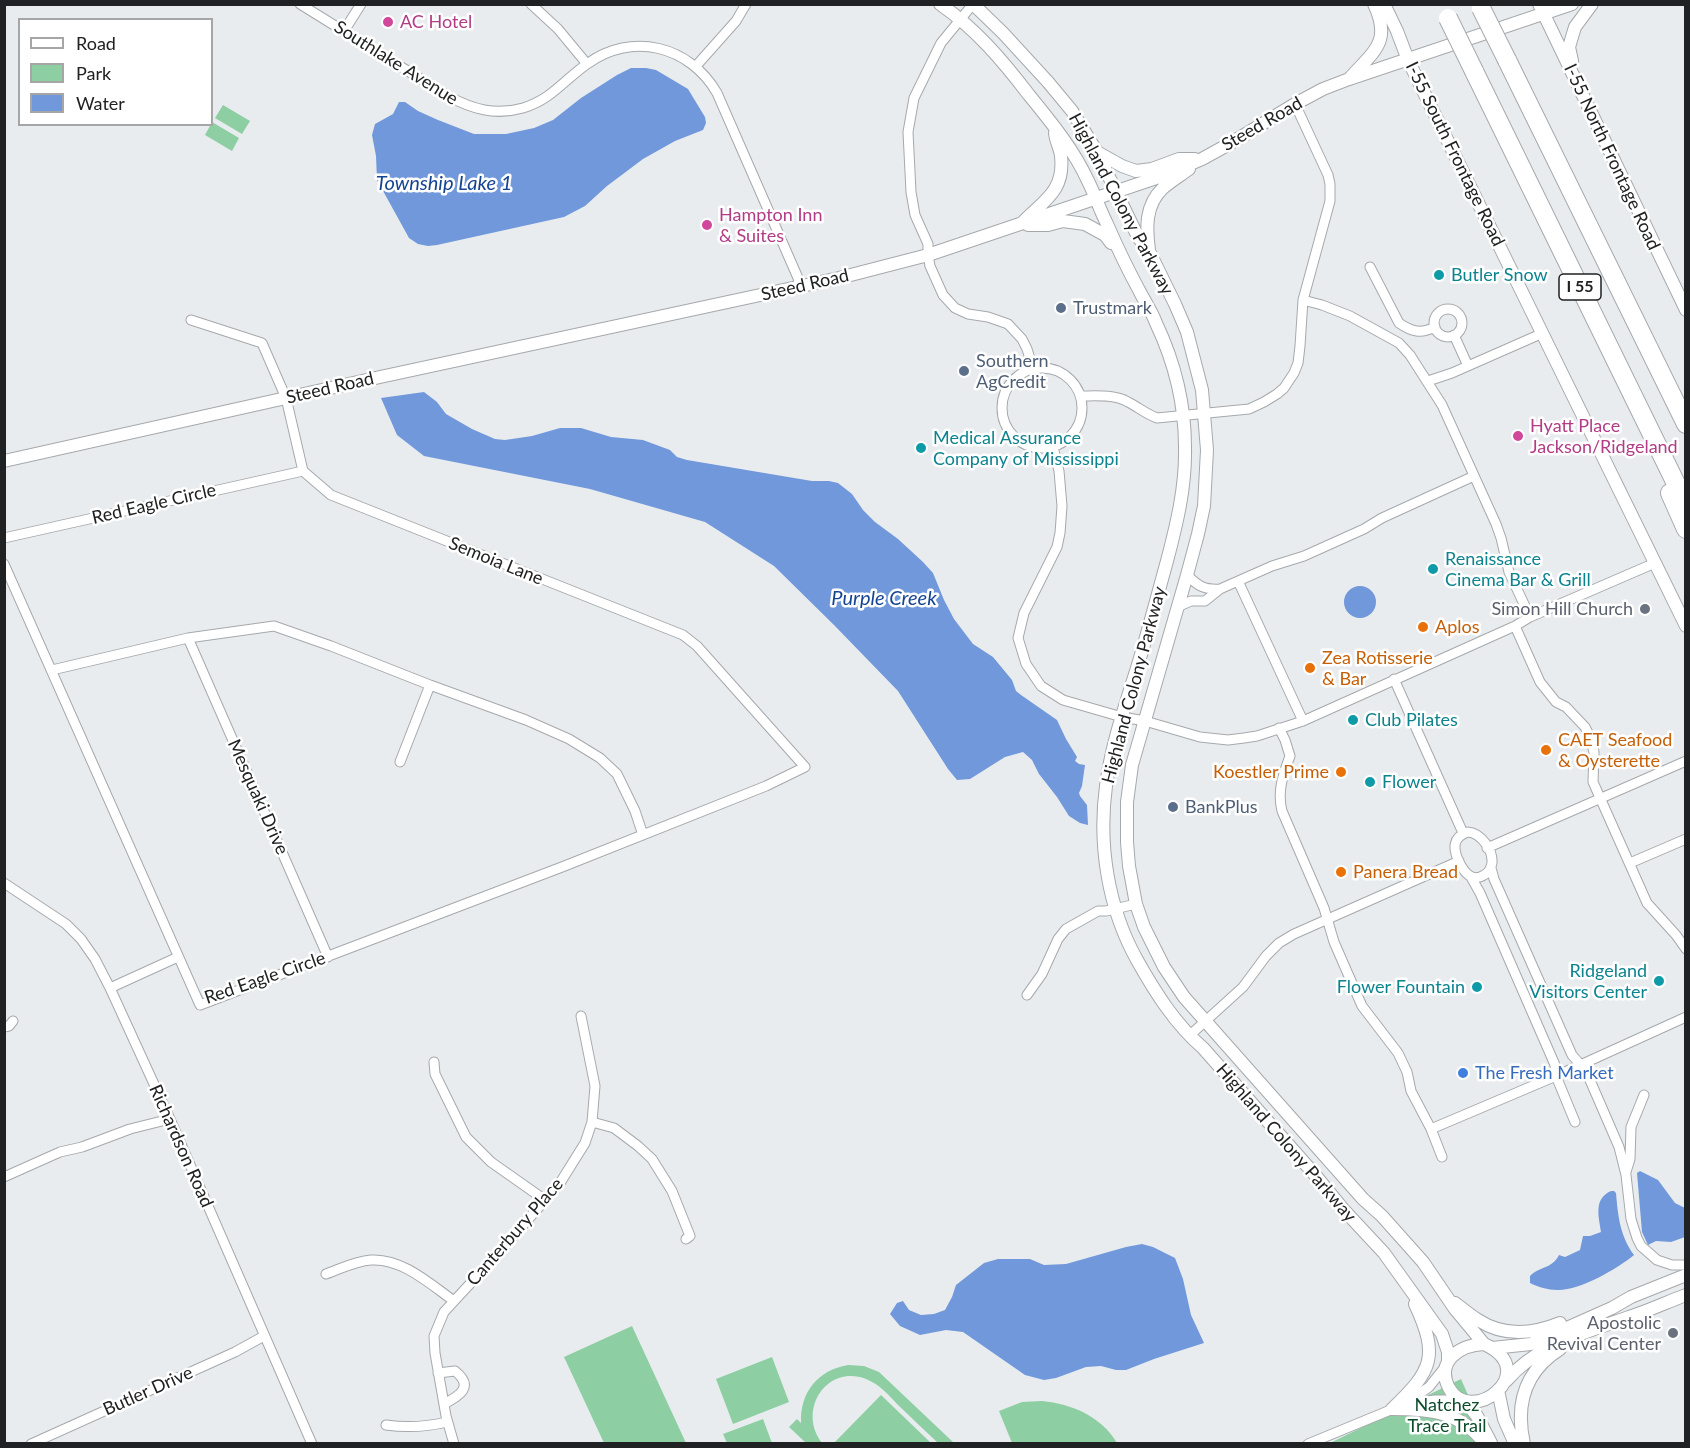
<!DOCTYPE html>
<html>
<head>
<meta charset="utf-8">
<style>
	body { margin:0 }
	#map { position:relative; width:1690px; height:1448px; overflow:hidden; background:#e9ecef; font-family:Lato,sans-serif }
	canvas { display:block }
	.frame { position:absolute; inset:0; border:6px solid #202122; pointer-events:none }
	.legend { position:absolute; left:18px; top:18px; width:195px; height:108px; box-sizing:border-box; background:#fff; border:2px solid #a6a6a7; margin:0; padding:8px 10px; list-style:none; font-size:18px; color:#202122 }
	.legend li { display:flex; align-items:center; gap:12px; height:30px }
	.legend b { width:30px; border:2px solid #a6a6a7 }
</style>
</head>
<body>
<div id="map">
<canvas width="1690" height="1448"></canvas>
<div class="frame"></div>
<ul class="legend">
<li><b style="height:8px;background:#fff"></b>Road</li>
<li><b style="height:16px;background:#8dcea3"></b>Park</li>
<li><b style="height:16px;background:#7098db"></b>Water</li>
</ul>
</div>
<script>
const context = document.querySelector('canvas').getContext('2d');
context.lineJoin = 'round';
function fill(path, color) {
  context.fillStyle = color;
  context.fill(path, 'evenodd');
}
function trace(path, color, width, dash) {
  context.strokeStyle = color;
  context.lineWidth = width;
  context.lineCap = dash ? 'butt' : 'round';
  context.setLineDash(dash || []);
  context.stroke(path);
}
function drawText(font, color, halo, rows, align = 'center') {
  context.font = font + ' Lato,sans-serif';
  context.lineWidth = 5;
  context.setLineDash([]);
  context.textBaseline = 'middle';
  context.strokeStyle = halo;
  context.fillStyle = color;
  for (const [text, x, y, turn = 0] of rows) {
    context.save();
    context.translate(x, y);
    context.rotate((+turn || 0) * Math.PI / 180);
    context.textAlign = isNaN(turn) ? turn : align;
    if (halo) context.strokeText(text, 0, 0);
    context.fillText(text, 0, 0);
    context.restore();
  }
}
fill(new Path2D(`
	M223,105l27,16 -8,13 -27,-16z
	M212,122l27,16 -7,13 -27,-16z
	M632,1326l54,117h-82l-40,-86z
	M772,1357l17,45 -56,22 -17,-45z
	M848,1365l16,1 15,6 75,71h-16c-13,-12 -26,-25 -40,-38 -9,-10 -19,-21 -32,-26 -40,-15 -69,32 -44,64h-16l-17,-16 8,-8 4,4c-1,-31 17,-53 47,-58z
	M1461,1379l28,64 -161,1z
	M881,1395l50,48h-97z
	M1042,1401c30,3 59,15 75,42h-105l-13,-32 23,-9z
	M763,1419l9,24h-45l-4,-9z`), '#8dcea3');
fill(new Path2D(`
	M631,68h15l10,2 32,19 17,28 1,6 -3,7 -28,11 -32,18 -36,27 -22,20 -21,11 -127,28 -9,1 -10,-2 -9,-6 -32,-58 -1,-24 -4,-21 3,-11 18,-10 6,-12h6l13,9 20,9 36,14h32l28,-6 19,-8 28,-22 36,-23z
	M424,392l13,10 9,12 26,15 23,10 10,1 27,-4 28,-8h21l30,9 32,3 27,10 7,7 10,3 125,21h17l9,2 14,11 11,16 12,12 23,17 25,23 10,11 11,27 10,19 19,25 20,13 19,23 4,11 5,4 36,25 9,19 11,18 -2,4 4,3 6,1 -3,21 -3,7 1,3 7,9 1,20 -8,-2 -11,-7 -12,-19 -18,-23 -7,-14 -9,-8 -18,5 -35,22 -13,1 -9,-11 -50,-78 -64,-66 -60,-59 -69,-44 -115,-33 -166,-33 -27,-21 -16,-37z
	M1344 602a16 16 0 1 1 32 0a16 16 0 1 1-32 0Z
	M1640,1171l18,9 17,23 10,5v29l-14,5 -15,-1 -8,4 -6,-13 -5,-59z
	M1611,1191h3l2,2c2,23 4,43 18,62 -17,14 -55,36 -77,35 -9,0 -19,-3 -27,-7v-7c10,-10 22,-7 29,-21l6,2 15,-7 3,-14h7l11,-4c-2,-15 -8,-33 10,-41z
	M1142,1244l11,3 22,11 8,21 8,36 13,28 -50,16 -28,11h-10l-15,-4 -15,1 -30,11 -12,2 -19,-5 -62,-43 -17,-2 -26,5 -20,-9 -10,-12 7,-11 6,-2 6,9 12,5 13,-1 11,-4 7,-13 4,-12 28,-22 14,-4h32l14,6 22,-1 60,-17z`), '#7098db');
const minor = new Path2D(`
	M300,4l148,92c24,13 47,20 75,12 29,-9 41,-28 64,-44 45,-33 103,-18 130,29l81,185 2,8
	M531,4l27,25 29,35
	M973,4l-32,39 -27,55 -6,34 3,60 4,23 13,29v11l2,11 13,29 12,13 13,6 20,3 20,7 14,15 5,10 4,13v8
	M344,31l17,-27
	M696,66l40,-45 10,-17
	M1370,267l29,56c13,9 22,11 36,4
	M1303,300l19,5 28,11 49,27 11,12 32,50 54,119 5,14 8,34 21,45
	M1434 323a14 14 0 1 1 28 0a14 14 0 1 1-28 0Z
	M1454,335l14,31
	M1002 408a40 40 0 1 1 80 0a40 40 0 1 1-80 0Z
	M1428,381l24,-8 91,-40
	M1080,396c15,0 34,-2 48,6 10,5 18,12 29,16l92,-9 15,-7 13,-8 7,-6 10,-15 4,-10 2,-17 3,-46 27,-99v-17l-2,-9 -33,-71
	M1053,447l6,24 3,35 -2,27 -3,14 -33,66 -6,25 8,26 15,22 22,14 59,17 23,4 55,16 28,3 16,-2 13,-2 46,-15 212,-95 15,-9 125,-54
	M4,538l299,-67
	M4,564l196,441 362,-138 204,-81 39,-19 -108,-121 -14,-11 -352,-140 -28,-24 -17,-73 -24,-55 -71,-23
	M1187,575c11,11 17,15 33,14
	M1238,581l65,140
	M1177,607l14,-6h14l15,-12 52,-23 32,-10 60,-27 18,-11 92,-42
	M1515,626l25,56 16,20 10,5 19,20 5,10 4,15 -1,30 54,121 29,32 10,14
	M188,638l140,319
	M52,670l136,-32 86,-12 57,20 99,39 96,35 43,19 31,19 17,16 18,37 8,24
	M1394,679l69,154
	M1279,728l6,12 5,16c-7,19 -13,35 -8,55l42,97 10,34 28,64 36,47 9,19 4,19 20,38 11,28
	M400,762l30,-77
	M1468,832c13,1 25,18 24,31 -1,5 -3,10 -8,12 -12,8 -20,-3 -25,-13 -6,-13 -7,-25 9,-30z
	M1487,848l199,-87
	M1630,863l56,-24
	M1491,868l3,11 78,176 14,16 33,76 7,28 5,44 6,19 4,8 16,14 15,5h14
	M1471,877l9,16 75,172 1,11 19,46
	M4,883l62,41 15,15 14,20 15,29 60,131 142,325
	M110,988l68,-31
	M1027,995l15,-21 16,-35 8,-10 32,-18h8l30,-7
	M4,1027l5,-1 4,-5
	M1189,1036l54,-49 23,-31 13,-13 15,-9 165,-73
	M434,1062l1,12 31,63 25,25 54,38
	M592,1122l22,6 24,18 14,13 20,32 18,45 -4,3
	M1431,1129l125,-53 130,-59
	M1626,1172l4,-13 1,-32 13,-32
	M4,1177l56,-25 22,-5 48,-18 40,-10
	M326,1274c14,-5 29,-13 45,-14 31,-2 59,24 83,41
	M438,1373l17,-2c20,16 4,25 -11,33
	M1405,1404l30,-4h27
	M386,1425c21,3 40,2 61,-3
	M31,1444l204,-92 29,-16
	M454,1444l-8,-28 -11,-63 -1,-17 10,-24 59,-64 57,-65 25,-40 7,-21 3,-36 -14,-70
	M1308,1444l97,-40 24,-17 16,-20`);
const tertiary = new Path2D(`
	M940,4c36,25 63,57 89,91 22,27 45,55 59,86 7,14 12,29 19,43 10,23 21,46 33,68 5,10 12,20 16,31 18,38 29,81 29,124 1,39 -8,76 -18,114 -10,36 -19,71 -30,107 -12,38 -26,78 -31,118 -8,59 2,122 31,174 18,32 38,64 66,88l113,128 27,33 41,44 58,81 6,18v10
	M973,4l30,29 45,49 24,29 25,41 41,85 11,14 26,53 12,28 15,58 5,60 -3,56 -6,28 -11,41 -55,190 -5,37v40l2,24 7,38 8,23 20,40 20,30 179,202 19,17 41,46 32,47 29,35
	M1384,4l13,27 11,29 278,566
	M1539,4l147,306
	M1572,61l-3,-14 6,-20 17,-23
	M1350,78c24,-27 42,-36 24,-74
	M1097,152l25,14 14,5 16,-2 27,-10h16
	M1022,223c21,-22 43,-31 39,-67 -1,-8 -5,-14 -6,-23
	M1028,225h20l15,-4 22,3 20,11 6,8
	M1149,250c-3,-22 -4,-45 14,-62 8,-7 18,-13 26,-19
	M4,461l376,-84 459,-99 89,-23 234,-79 40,-17 29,-16 64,-39 28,-15 26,-10 223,-75
	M1455,1303c8,6 15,12 23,17 26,17 55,14 82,3
	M1484,1344c60,27 -13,84 -35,44 -14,-27 11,-43 35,-44z
	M1492,1348l39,-4 81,-36 19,-11 55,-22
	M1506,1381c31,-37 79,-48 123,-64 19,-6 38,-15 57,-22
	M1498,1390l6,29 11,25
	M1465,1401l12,15 14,27
	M1392,1409c41,-39 47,-53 23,-105
	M1392,1409c37,0 69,2 93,35
	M1524,1444c-9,-40 1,-73 36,-95`);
const motorway = new Path2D(`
	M1507,60l179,364
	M1474,71l212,433
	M1670,493l16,36`);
trace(minor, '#a6a9ac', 11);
trace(tertiary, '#a6a9ac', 14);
trace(motorway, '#a6a9ac', 20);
trace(minor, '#fff', 9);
trace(tertiary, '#fff', 12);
trace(motorway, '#fff', 18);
const motorwayBridge = new Path2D(`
	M1481,8l26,52
	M1448,18l26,53`);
trace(motorwayBridge, '#a6a9ac', 20, []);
trace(motorwayBridge, '#fff', 18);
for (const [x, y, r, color] of [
	[388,22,6,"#d1479c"],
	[707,225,6,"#d1479c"],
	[1439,275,6,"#0f9aa8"],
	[1061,308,6,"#5c6f8a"],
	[964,371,6,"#5c6f8a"],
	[1518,436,6,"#d1479c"],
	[921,448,6,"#0f9aa8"],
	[1433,569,6,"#0f9aa8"],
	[1645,609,6,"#6b7280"],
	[1423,627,6,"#e8710a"],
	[1310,668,6,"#e8710a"],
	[1353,720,6,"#0f9aa8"],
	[1546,750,6,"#e8710a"],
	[1341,772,6,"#e8710a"],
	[1370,782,6,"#0f9aa8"],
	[1173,807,6,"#5c6f8a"],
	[1341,872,6,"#e8710a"],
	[1659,981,6,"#0f9aa8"],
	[1477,987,6,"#0f9aa8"],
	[1463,1073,6,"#3f7fe0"],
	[1673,1333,6,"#6b7280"]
]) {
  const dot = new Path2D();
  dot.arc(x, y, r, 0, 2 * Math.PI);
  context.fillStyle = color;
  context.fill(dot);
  trace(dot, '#fff', 2);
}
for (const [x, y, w] of [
	[1580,287,42]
]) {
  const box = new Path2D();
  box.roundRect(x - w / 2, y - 13, w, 26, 4.5);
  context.fillStyle = '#fff';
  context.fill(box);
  trace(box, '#202122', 1.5);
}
drawText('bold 16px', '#202122', null, [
	["I 55",1580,287]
]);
drawText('18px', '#b23c85', '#fff', [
	["AC Hotel",400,22],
	["Hampton Inn",719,215],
	["& Suites",719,236],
	["Hyatt Place",1530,426],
	["Jackson/Ridgeland",1530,447]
], 'left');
drawText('18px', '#202122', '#fff', [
	["Southlake Avenue",396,63,32],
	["Steed Road",1262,124,-30],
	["I-55 South Frontage Road",1455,154,64],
	["I-55 North Frontage Road",1612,157,65],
	["Highland Colony Parkway",1121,204,62],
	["Steed Road",805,285,-13],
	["Steed Road",330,388,-13],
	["Red Eagle Circle",154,504,-13],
	["Semoia Lane",496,561,22],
	["Highland Colony Parkway",1134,685,-75],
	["Mesquaki Drive",258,797,66],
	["Red Eagle Circle",265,978,-19],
	["Highland Colony Parkway",1286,1143,49],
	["Richardson Road",181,1146,66],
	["Canterbury Place",515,1232,-49],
	["Butler Drive",148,1391,-24]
]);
drawText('18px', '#0d838f', '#fff', [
	["Butler Snow",1451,275],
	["Medical Assurance",933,438],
	["Company of Mississippi",933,459],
	["Renaissance",1445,559],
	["Cinema Bar & Grill",1445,580],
	["Club Pilates",1365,720],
	["Flower",1382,782],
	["Ridgeland",1647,971,"right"],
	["Visitors Center",1647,992,"right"],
	["Flower Fountain",1465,987,"right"]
], 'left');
drawText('18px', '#4e5e75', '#fff', [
	["Trustmark",1073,308],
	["Southern",976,361],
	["AgCredit",976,382],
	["BankPlus",1185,807]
], 'left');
drawText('18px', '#5b616d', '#fff', [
	["Simon Hill Church",1633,609],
	["Apostolic",1661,1323],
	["Revival Center",1661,1344]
], 'right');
drawText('18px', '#c56008', '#fff', [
	["Aplos",1435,627],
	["Zea Rotisserie",1322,658],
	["& Bar",1322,679],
	["CAET Seafood",1558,740],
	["& Oysterette",1558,761],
	["Koestler Prime",1329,772,"right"],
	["Panera Bread",1353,872]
], 'left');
drawText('18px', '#366cbe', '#fff', [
	["The Fresh Market",1475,1073]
], 'left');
drawText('18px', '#0c4c2b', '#fff', [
	["Natchez",1447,1405],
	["Trace Trail",1447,1426]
]);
drawText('italic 20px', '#164493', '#fff', [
	["Township Lake 1",444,184],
	["Purple Creek",884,599]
]);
</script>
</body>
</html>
